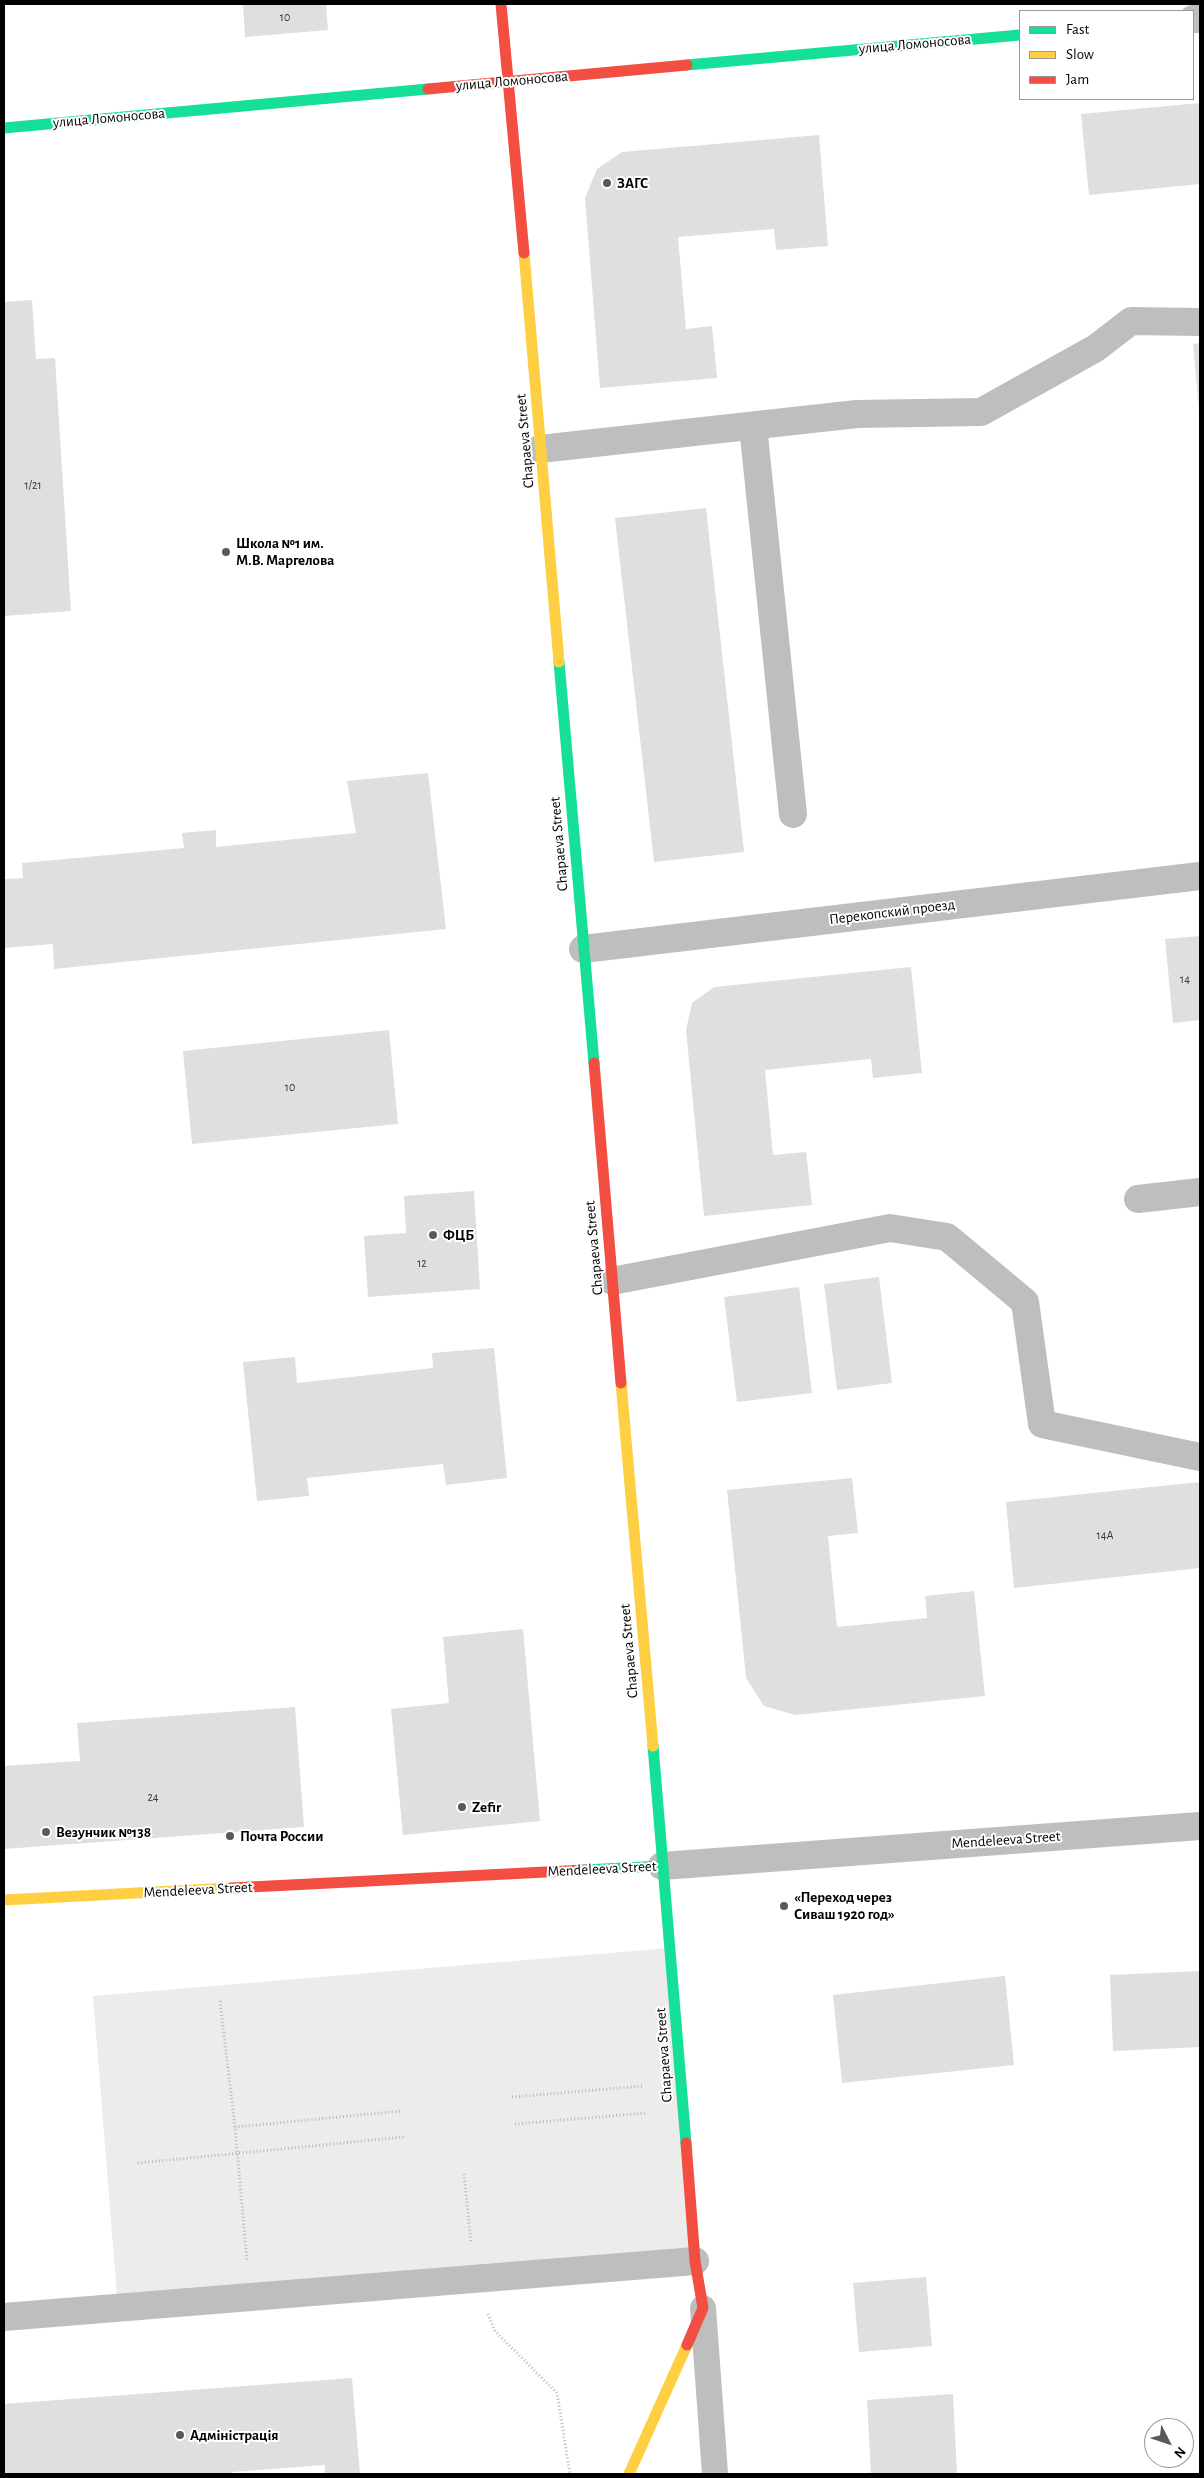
<!DOCTYPE html>
<html>
<head>
<meta charset="utf-8">
<style>
	body { margin:0 }
	#map { position:relative; width:1204px; height:2478px; overflow:hidden; background:#fff; font-family:"Alegreya Sans",sans-serif }
	canvas { display:block }
	.frame { position:absolute; inset:0; border:5px solid #000; pointer-events:none }
	.legend { position:absolute; left:1019px; top:10px; width:175px; height:90px; box-sizing:border-box; background:#fff; border:1px solid #999; margin:0; padding:6px 9px; list-style:none; font-size:15px; color:#000 }
	.legend li { display:flex; align-items:center; gap:10px; height:25px }
	.legend b { width:25px; border:1px solid #999 }
	.north { position:absolute; left:1144px; top:2418px; width:50px; height:50px; box-sizing:border-box; background:#fff; border:1px solid #999; border-radius:50%; rotate:131deg; font-size:14px; font-weight:700; line-height:20px; text-align:center; color:#000 }
	.north::after { content:''; display:block; margin:auto; width:18px; height:22px; background:#595959; clip-path:polygon(50% 0,100% 100%,50% 72%,0 100%) }
</style>
</head>
<body>
<div id="map">
<canvas width="1204" height="2478"></canvas>
<div class="frame"></div>
<ul class="legend">
<li><b style="height:6px;background:#16e098"></b>Fast</li>
<li><b style="height:6px;background:#ffcf43"></b>Slow</li>
<li><b style="height:6px;background:#f24e42"></b>Jam</li>
</ul>
<div class="north">N</div>
</div>
<script>
const context = document.querySelector('canvas').getContext('2d');
context.lineJoin = 'round';
function fill(path, color) {
  context.fillStyle = color;
  context.fill(path, 'evenodd');
}
function trace(path, color, width, dash) {
  context.strokeStyle = color;
  context.lineWidth = width;
  context.lineCap = dash ? 'butt' : 'round';
  context.setLineDash(dash || []);
  context.stroke(path);
}
function drawText(font, color, halo, rows, align = 'center') {
  context.font = font + ' "Alegreya Sans",sans-serif';
  context.lineWidth = 4;
  context.setLineDash([]);
  context.textBaseline = 'middle';
  context.strokeStyle = halo;
  context.fillStyle = color;
  for (const [text, x, y, turn = 0] of rows) {
    context.save();
    context.translate(x, y);
    context.rotate((+turn || 0) * Math.PI / 180);
    context.textAlign = isNaN(turn) ? turn : align;
    if (halo) context.strokeText(text, 0, 0);
    context.fillText(text, 0, 0);
    context.restore();
  }
}
fill(new Path2D(`
	M670,1948l25,313 -577,47 -25,-312z`), '#ececec');
fill(new Path2D(`
	M243,4h83l2,26 -83,7z
	M1200,103v81l-111,11 -8,-81z
	M819,135l9,111 -52,4 -2,-21 -96,8 8,92 26,-3 5,52 -117,10 -15,-190 12,-29 25,-17z
	M32,300l4,59 19,-1 16,253 -67,5v-314z
	M1200,343v68h-1l-6,-67z
	M706,508l38,344 -90,10 -39,-344z
	M428,773l18,156 -392,40 -1,-25 -49,4v-69l19,-1 -1,-15 162,-15 -2,-15 34,-3v17l140,-14 -9,-52z
	M1200,936v84l-27,3 -8,-84z
	M911,967l11,106 -49,5 -2,-19 -106,11 8,85 33,-3 6,53 -108,11 -18,-186 6,-27 22,-16z
	M389,1030l9,94 -206,20 -9,-93z
	M474,1191l6,98 -112,8 -4,-61 42,-3 -2,-37z
	M879,1277l13,106 -55,7 -13,-106z
	M799,1287l13,106 -75,9 -13,-105z
	M494,1348l13,130 -61,7 -3,-21 -136,14 2,18 -52,5 -14,-139 52,-5 2,26 136,-15 -1,-15z
	M852,1478l6,55 -30,3 9,91 90,-9 -2,-22 49,-5 11,105 -190,19 -31,-9 -18,-28 -19,-188z
	M1200,1482v86l-186,20 -8,-86z
	M523,1629l17,192 -137,14 -12,-126 58,-6 -6,-66z
	M295,1707l9,120 -300,22v-83l76,-5 -3,-38z
	M1200,1971v76l-87,4 -3,-76z
	M1005,1976l9,89 -172,18 -9,-88z
	M926,2277l6,69 -73,6 -6,-69z
	M352,2378l8,96h-35v-9l-93,7 1,2h-229v-70z
	M953,2394l4,80h-86l-4,-74z`), '#dfdfdf');
trace(new Path2D(`
	M220,2001l15,126 12,134
	M512,2097l131,-11
	M515,2124l132,-11
	M235,2127l166,-16
	M138,2163l266,-26
	M464,2174l7,69
	M488,2314l7,17 62,62 13,81`), '#b9b9b9', 3, [1, 2.5]);
trace(new Path2D(`
	M703,2308l12,166`), '#bebebe', 26);
trace(new Path2D(`
	M1193,19h7
	M753,426l40,388
	M540,449l317,-35 124,-2 115,-64 35,-27 69,1
	M583,949l617,-73
	M1138,1199l62,-7
	M612,1281l278,-53 57,9 78,65 17,122 158,33
	M662,1866l538,-40
	M4,2317l691,-56`), '#bebebe', 28);
trace(new Path2D(`
	M687,65l333,-30
	M4,128l424,-39
	M559,662l35,401
	M653,1746l33,397
	M585,1870l77,-4`), '#16e098', 11);
trace(new Path2D(`
	M524,253l35,409
	M621,1383l32,363
	M4,1900l227,-12
	M629,2474l58,-129`), '#ffcf43', 11);
trace(new Path2D(`
	M501,4l23,249
	M428,89l259,-24
	M594,1063l27,320
	M231,1888l354,-18
	M686,2143l9,118 8,47 -16,37`), '#f24e42', 11);
for (const [x, y, r, color] of [
	[607,183,5,"#595959"],
	[226,552,5,"#595959"],
	[433,1235,5,"#595959"],
	[462,1807,5,"#595959"],
	[46,1832,5,"#595959"],
	[230,1836,5,"#595959"],
	[784,1906,5,"#595959"],
	[180,2435,5,"#595959"]
]) {
  const dot = new Path2D();
  dot.arc(x, y, r, 0, 2 * Math.PI);
  context.fillStyle = color;
  context.fill(dot);
  trace(dot, '#fff', 2);
}
drawText('12px', '#383838', null, [
	["10",285,17],
	["1/21",33,485],
	["14",1185,979],
	["10",290,1087],
	["12",422,1263],
	["14А",1105,1535],
	["24",153,1797]
]);
drawText('15px', '#000', '#fff', [
	["улица Ломоносова",915,44,-5],
	["улица Ломоносова",512,81,-5],
	["улица Ломоносова",109,118,-5],
	["Chapaeva Street",525,441,-95],
	["Chapaeva Street",559,844,-95],
	["Перекопский проезд",892,912,-7],
	["Chapaeva Street",594,1248,-95],
	["Chapaeva Street",629,1651,-95],
	["Mendeleeva Street",1006,1840,-4],
	["Mendeleeva Street",602,1869,-3],
	["Mendeleeva Street",198,1890,-3],
	["Chapaeva Street",664,2055,-94]
]);
drawText('bold 15px', '#000', '#fff', [
	["ЗАГС",617,183],
	["Школа №1 им.",236,543],
	["М.В. Маргелова",236,560],
	["ФЦБ",443,1235],
	["Zefir",472,1807],
	["Везунчик №138",56,1832],
	["Почта России",240,1836],
	["«Переход через",794,1897],
	["Сиваш 1920 год»",794,1914],
	["Адміністрація",190,2435]
], 'left');
</script>
</body>
</html>
